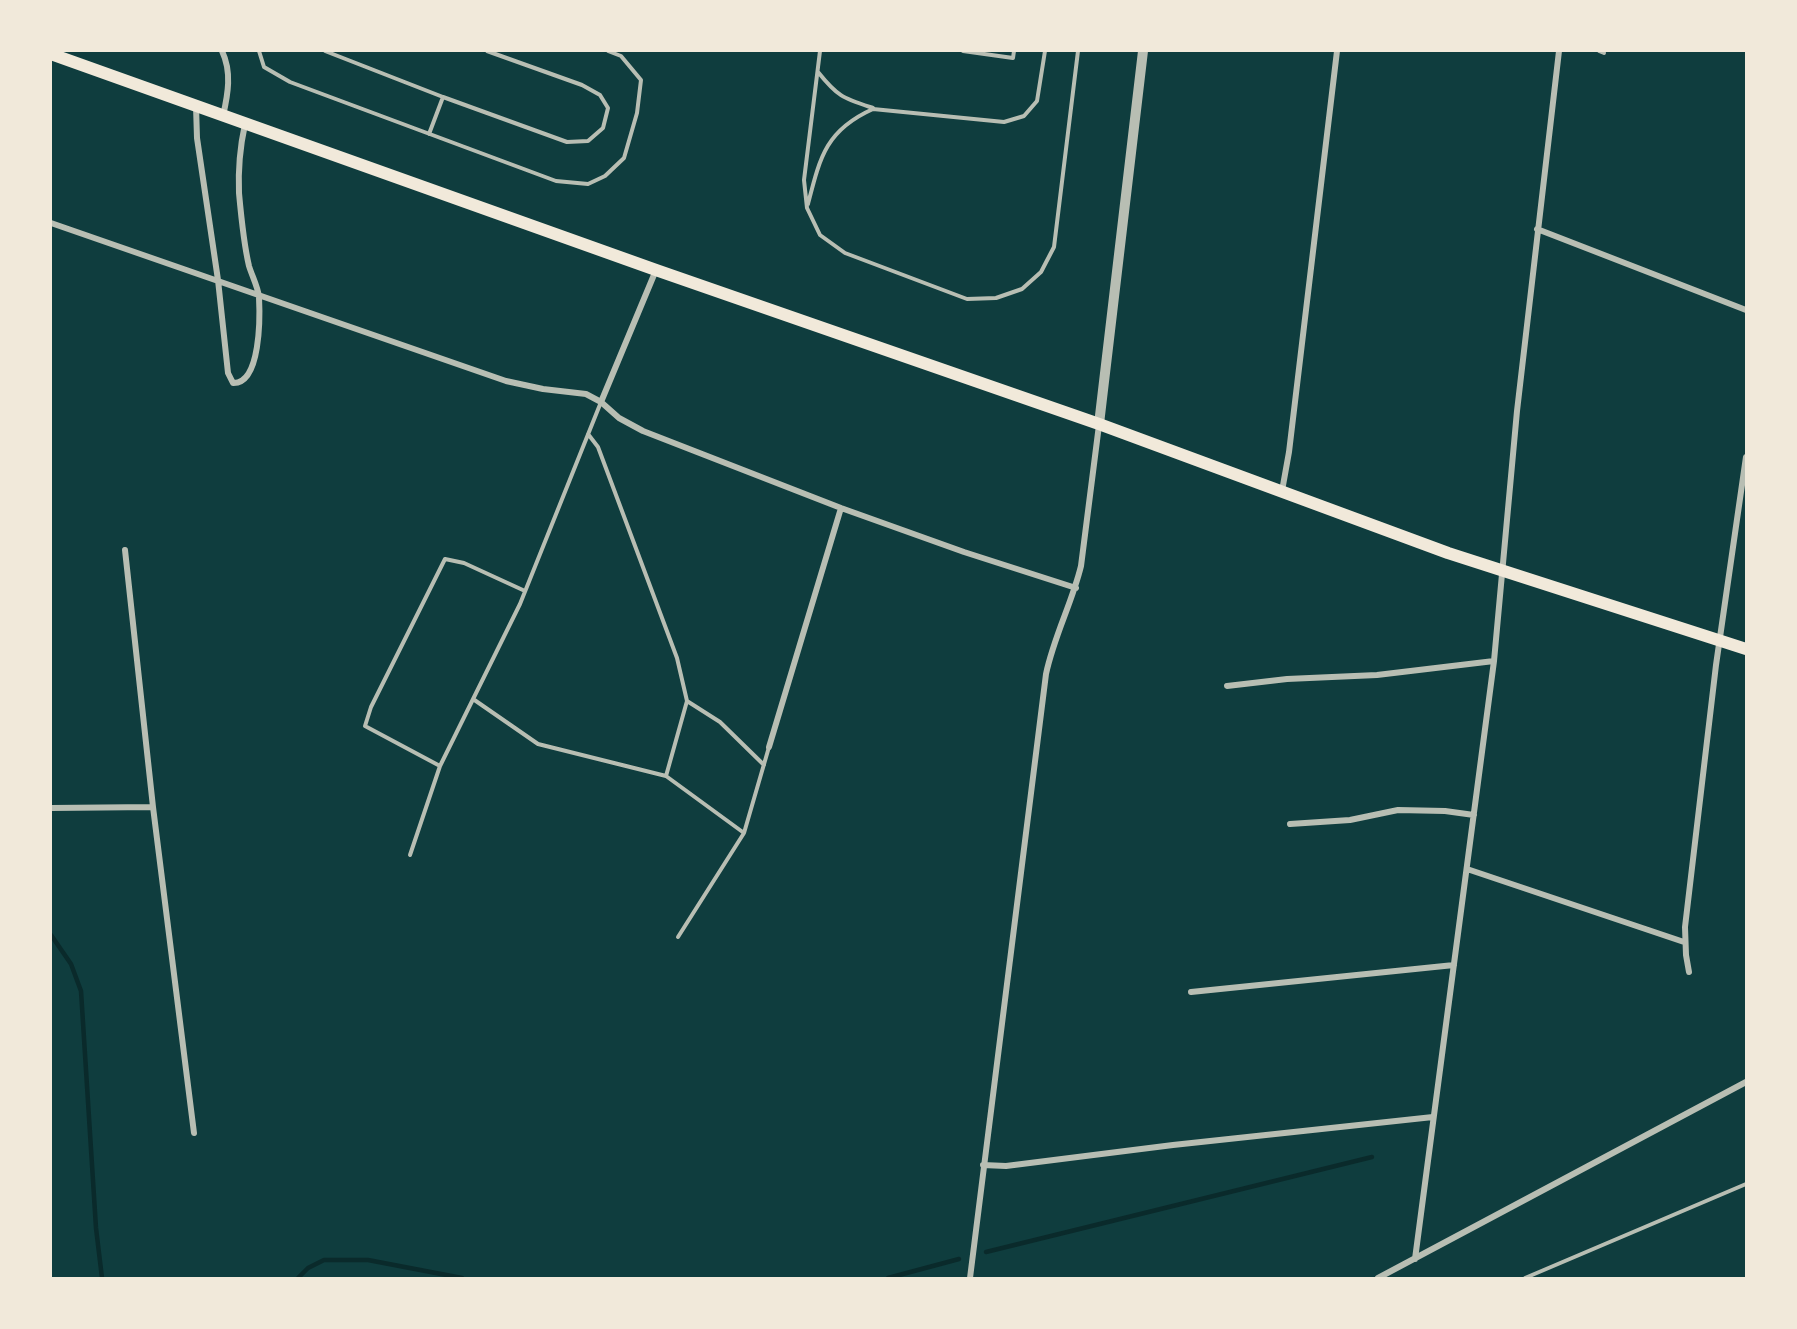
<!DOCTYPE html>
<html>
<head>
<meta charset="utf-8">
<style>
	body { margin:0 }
	#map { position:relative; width:1797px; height:1329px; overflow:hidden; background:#0f3d3e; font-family:Ubuntu,sans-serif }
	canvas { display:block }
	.frame { position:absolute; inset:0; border:52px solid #f1e9da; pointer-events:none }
</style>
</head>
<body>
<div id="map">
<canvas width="1797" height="1329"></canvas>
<div class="frame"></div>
</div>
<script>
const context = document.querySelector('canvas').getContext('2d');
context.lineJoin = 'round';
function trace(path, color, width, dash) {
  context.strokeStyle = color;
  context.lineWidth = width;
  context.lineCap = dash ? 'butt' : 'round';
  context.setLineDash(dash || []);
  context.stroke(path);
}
trace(new Path2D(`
	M51,935l20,29 10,27 15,237 6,50
	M986,1252l386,-95
	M298,1278l10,-10 16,-8h44l94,18
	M888,1278l71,-19`), '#0a2a2b', 4.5);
trace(new Path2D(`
	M259,51l5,16 26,15 266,99 32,3 17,-8 19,-18 13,-45 4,-33 -20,-24 -13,-5
	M325,51l118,46
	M820,51l-16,129 3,28 13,27 25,18 122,46 29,-1 26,-9 19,-17 13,-25 24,-196
	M963,51l50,7 1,-7
	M1599,51l5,2
	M818,72c20,25 25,26 55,36
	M429,134l14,-37 124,45 21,-1 15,-13 5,-20 -8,-13 -18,-10 -95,-34
	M808,204c12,-47 18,-74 65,-95l131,13 20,-6 13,-15 8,-50
	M588,434l10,13 79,211 10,43 -21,75
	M473,699l65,45 128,32 78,57 -66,104
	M687,701l33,21 44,43
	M440,766l-75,-40 6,-19 74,-148 19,4 61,28
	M744,833l25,-86
	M410,855l30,-89 80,-162 81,-202
	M1525,1278l221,-94`), '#b8beb3', 4);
trace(new Path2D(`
	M222,51c10,21 6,43 1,65
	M196,106l1,32 21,142 10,93 5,10c28,1 27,-67 26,-86 -1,-10 -7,-21 -10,-31 -5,-21 -8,-51 -10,-73 -1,-24 1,-46 6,-69
	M51,223l455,158 37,8 43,5 15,8 18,16 24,13 198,77 123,44 112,36
	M1537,229l209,81
	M601,402l55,-132
	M1282,491l7,-39 48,-401
	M125,550l28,257 41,326
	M1227,686l60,-7 90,-4 117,-14
	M769,747l72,-239
	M51,808l102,-1
	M1290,824l60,-4 48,-10 47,1 29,4
	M1467,869l217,73
	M1689,972l-3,-17 -1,-28 31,-262 30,-208
	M1191,992l263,-27
	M983,1165l23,1 167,-21 260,-28
	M1415,1259l79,-598 23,-250 42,-360
	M970,1278l76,-604c8,-38 26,-71 35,-108l18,-141
	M1378,1278l368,-196`), '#b8beb3', 6);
trace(new Path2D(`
	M1099,424l44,-373`), '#b8beb3', 10);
trace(new Path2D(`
	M51,54l605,216 443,154 349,129 298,96`), '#f1e9da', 12);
</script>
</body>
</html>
